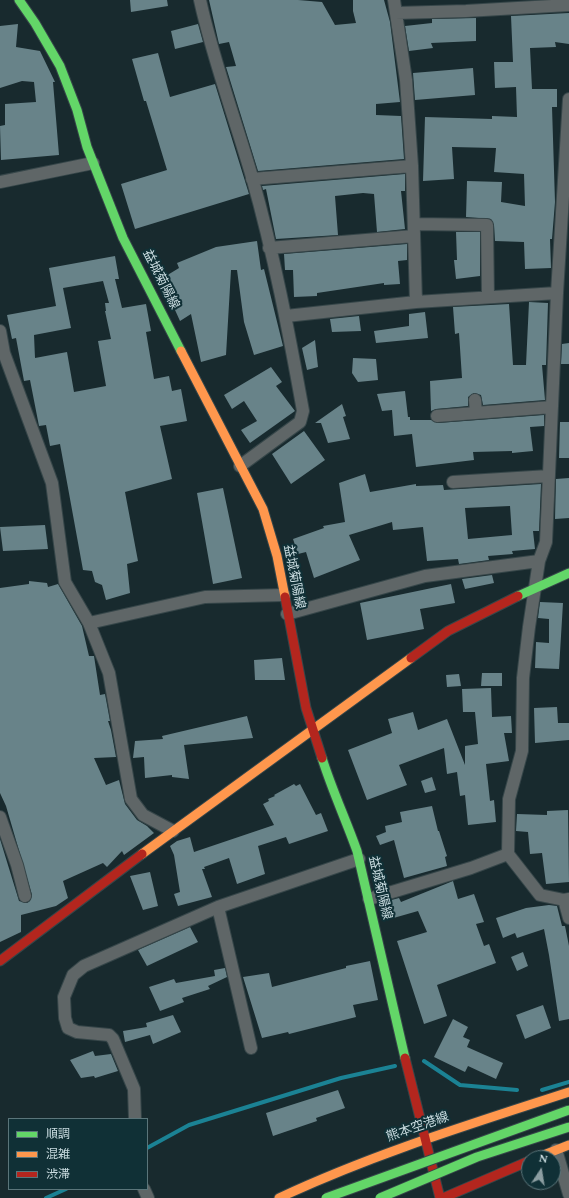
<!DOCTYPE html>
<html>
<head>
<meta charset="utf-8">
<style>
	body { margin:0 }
	#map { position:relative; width:569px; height:1198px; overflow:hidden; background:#182a2e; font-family:Spectral,"Noto Sans JP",serif }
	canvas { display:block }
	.legend { position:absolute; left:8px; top:1118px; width:140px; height:72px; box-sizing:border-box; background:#103036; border:1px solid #5a757a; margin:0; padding:5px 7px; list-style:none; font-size:12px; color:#cadce0 }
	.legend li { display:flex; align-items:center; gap:8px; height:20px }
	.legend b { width:20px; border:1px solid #5a757a }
	.north { position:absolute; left:521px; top:1150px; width:40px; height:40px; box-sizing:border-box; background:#103036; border:1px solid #5a757a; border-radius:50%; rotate:12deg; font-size:11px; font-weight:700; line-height:16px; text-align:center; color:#cadce0 }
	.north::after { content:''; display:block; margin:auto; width:14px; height:18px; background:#8c9ea2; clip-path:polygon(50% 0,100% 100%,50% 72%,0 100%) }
</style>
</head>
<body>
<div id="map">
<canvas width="569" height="1198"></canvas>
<ul class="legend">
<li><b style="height:5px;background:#63d668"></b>順調</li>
<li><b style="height:5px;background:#ff974d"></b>混雑</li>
<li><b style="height:5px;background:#b3261e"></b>渋滞</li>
</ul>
<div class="north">N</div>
</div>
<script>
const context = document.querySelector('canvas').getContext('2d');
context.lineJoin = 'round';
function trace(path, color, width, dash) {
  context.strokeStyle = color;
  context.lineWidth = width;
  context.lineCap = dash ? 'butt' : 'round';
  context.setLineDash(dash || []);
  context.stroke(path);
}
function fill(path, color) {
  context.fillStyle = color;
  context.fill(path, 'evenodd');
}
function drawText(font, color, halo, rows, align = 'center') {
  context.font = font + ' Spectral,"Noto Sans JP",serif';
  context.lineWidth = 4;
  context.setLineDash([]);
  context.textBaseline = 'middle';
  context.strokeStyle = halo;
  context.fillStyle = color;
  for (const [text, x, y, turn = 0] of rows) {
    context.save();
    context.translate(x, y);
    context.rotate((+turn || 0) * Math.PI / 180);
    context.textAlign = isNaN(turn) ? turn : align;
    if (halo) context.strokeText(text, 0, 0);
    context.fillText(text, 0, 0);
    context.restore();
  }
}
trace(new Path2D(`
	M424,1061l36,24 57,5
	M542,1090l27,-8
	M147,1148l42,-23 152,-47 54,-12
	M46,1198l20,-9`), '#1b8294', 4);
fill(new Path2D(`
	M130,0h37l1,6 -37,6z
	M209,0h89l24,2 13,23 21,-2 -3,-12v-11h31l6,22 10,80 -24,2v11l25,1 3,43 -146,12 -32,-104 10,-1 -7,-24 -10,2z
	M569,13v31l-14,-2 1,5 -26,1 2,41h25v18h-5l3,95 -3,37h-2l1,29 -26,1 -1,-27 -29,-1 -1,-16 -3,-6 -25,-2 1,-36 35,1 -1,20 24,4 -1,-32 -30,-2 2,-24 -44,-1 2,32 -31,2 2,-64 67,2v-3l25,1 -1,-30 -21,1 -1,-26h19l-2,-46z
	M476,18v23l-45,2 2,5 -24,3 -4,-25 27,-3v-4z
	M18,24l-2,23 24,4 15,31h-2l6,73 -58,5 -1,-34 5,-1v-21l31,-2 -2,-20 -12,-1 -22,7v-62z
	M198,24l5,18 -28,7 -4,-18z
	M158,53l12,44 45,-13 34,110 -114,35 -14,-45 46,-14 -21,-69h-2l-12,-42z
	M473,68l2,27 -60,5 -2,-27z
	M405,174v17h-4l4,38 -28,3 -3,-38 -11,-1 -28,3 3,39 -62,4 -10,-50 -3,1 -1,-4z
	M456,232h24v44l-24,3 -2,-19h3z
	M257,241l4,29 3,-1 19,77 -29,9 -10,-33 -7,-52h-6l-5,85 -25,7 -10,-48 -11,7 -19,-42 18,-11 -2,-5 39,-16z
	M407,244v16l-9,1 2,23 -16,1v-2l-67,10v3l-23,1 -1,-27h-8l-1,-16z
	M115,256l4,23h-4l7,29 24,-4 5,27 -5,1 8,47 15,-3 3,15 9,-2 6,32 -27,5 12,53 -47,13 13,69 -11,3 3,29 -24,7 -4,-15 -7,-3 -3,-11 -9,-1 -23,-126 -10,2 -4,-21 -7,1 -9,-46 -6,1 -8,-43 -4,1 -5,-24 49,-9 -7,-38zM103,281l6,22h-4l1,8h-1l6,28 -13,2 8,45 -32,6 -7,-40 -32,6 -1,-23 37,-7 -8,-40z
	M529,302l19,1 -2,62h-4l3,35 -62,5 -2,-10 -7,-2 -6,4v9l-32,3 -5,2 -1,-30 32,-3 -3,-45 -4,1 -2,-27 56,-3 4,61h13z
	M425,312l3,26 -52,5 -2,-12 35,-5v-12z
	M359,316l2,15 -29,1 -2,-13z
	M315,340l3,27 -11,3 -5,-22z
	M569,343v21h-8l1,-20z
	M353,358l23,1 2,21 -20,2 -6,-9z
	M271,367l11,15 -6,4 19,25 -45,32 -9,-13 16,-9 -13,-20 -12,8 -8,-14z
	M405,391l3,26h2v3h21l7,3 106,-8v11l-14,1 3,24 -21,2v-2l-39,1 1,8 -58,7 -4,-33 -18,2 -2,-26 -10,1 -5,-17z
	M342,404l4,12 -3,1 7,22 -22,4 -7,-20h-6z
	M560,422h9v36h-10z
	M304,431l21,29 -34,24 -19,-30z
	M365,474l5,18 46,-8v2l27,-1 1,5 97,-6 -2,47h-6l2,18 -23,2 1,3 -25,2 1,4 -30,4 -1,-5 -31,2 -4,-34 -30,3 -1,-8 -43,13 11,25 -46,18 -8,-26 -8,2 -5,-15 31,-11 -1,-2 22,-4 -6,-39zM510,506l2,29 -44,4 -3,-31z
	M569,478v40l-14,1 1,-40z
	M223,488l19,90 -29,6 -16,-91z
	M45,525l3,24 -45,2 -3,-24z
	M492,575l2,8 -29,6 -3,-10z
	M29,581l18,2 1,4 10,-3 24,42 7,30h5l6,39 5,-1 5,27h-2l3,9 5,27 -22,1 12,27 13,-5 6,24 12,16 10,6 7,7 -30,22 -2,-4 -15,16 -4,-4 -40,18 5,17 -12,8 -35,9v17l-21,10v-103l19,62 8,2 3,-2 2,-6 -26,-89 -6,-13v-205l29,-4z
	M451,584l4,19 -35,6 4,20 -57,11 -7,-37z
	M540,602l23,1 -4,66 -24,-1 1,-26 13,1v-24l-11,-1z
	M282,658l3,22h-30l-1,-20z
	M482,673h20v13h-21z
	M459,674l2,12 -14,1 -1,-12z
	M491,688l1,29 19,-1 1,17h-8l5,28 -23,3 4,37 4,-1 2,22 -28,3 -3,-30 -5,1 -3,-24 -10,2 -3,-26 -45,17 8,20 -40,15 -19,-50 44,-17 -4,-14 25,-7 5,18 29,-11 18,46v-19l13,-2 -3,-32h-12l-1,-23z
	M557,707l1,16h11v17l-34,3 -1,-35z
	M247,716l6,22 -69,7 5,34 -17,-2v-2l-27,3 -1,-21 -11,1 2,-17 28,-2 -1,-3z
	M432,777l4,13 -11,3 -4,-12z
	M294,784l2,2 4,-2 16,31 5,-2 7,18 -39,13 -3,-7 -28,9 7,28 -28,10 -8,-26 -25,9 1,2h-3l10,28 -34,9 -4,-12 6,-2 -6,-37 -4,-9 7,-5 13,-4 4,15 80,-27 -11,-21 6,-3 -1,-2 7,-3 -1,-1z
	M432,806l6,25h1l8,25 -2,1 2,9 -43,12 -10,-38 -14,5 -4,-9 10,-4 -1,-6 17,-4 -2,-10z
	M568,810l1,72 -23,2 -4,-31 -12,1 -2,-22 -12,-1 1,-17 30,1v-4z
	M150,872l8,34 -15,4 -13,-34z
	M453,881l5,18 16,-5 10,28 -8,2 8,22 5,-2 7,19 -59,22 10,31 -23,8 -27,-83 30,-9 -9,-21 -28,8 -6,-17 15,-4 2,4z
	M549,905l8,1 5,20h3l4,20v73l-10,2 -10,-66 -5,-26 -27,9 -2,-5 -12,5 -7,-20 30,-10z
	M190,927l8,15 -51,24 -9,-16z
	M523,952l5,14 -11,5 -6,-14z
	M370,961l8,39 -25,5 3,12 -67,17 -1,-2 -26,6 -19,-61 26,-4 3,14 74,-19v-2z
	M225,968l2,9 -19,9 2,3 -28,9 2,4 -24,9 -11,-24 25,-8 2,4 39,-7 -1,-6z
	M543,1005l8,23 -26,11 -9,-24z
	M173,1015l8,17 -28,12 -3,-9 -25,7 -2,-11 24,-4 -1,-4z
	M453,1019l15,8 -5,10 7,3 -3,7 36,16 -7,16 -28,-13 -3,6 -31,-15z
	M93,1051l2,5 16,-2 7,17 -23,7 -1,-2 -13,2 -11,-18z
	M338,1090l7,18 -29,10 1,3 -44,15 -7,-23z`), '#688389');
const street = new Path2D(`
	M200,0c13,60 35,118 52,177 22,77 37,156 51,234l-3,11 -60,44
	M394,0l12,80 6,86 4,136
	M396,13l70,-2 103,-6
	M569,99l-12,194 -11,249 -7,19 -10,66 -6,51 -1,73 -13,48 -1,55 32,41 24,5 5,-1
	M252,179l160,-13
	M0,182l93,-19
	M414,224l73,1 1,72
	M269,248l145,-12
	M286,316l130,-14 141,-9
	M0,331l4,22 48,130 13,99 24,41 116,-26 79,-2
	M475,400l1,13
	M437,416l115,-9
	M453,482l96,-6
	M287,614l138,-38 114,-15
	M89,623l20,50 22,126 12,16 30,16
	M0,817l17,48 8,31
	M369,899l102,-31 37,-14
	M564,900l5,18
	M218,907l33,141
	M135,1119l-1,-30 -21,-50 -4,-4 -32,-3 -9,-4 -3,-10 -1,-21 9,-22 11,-9 134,-59 141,-48
	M556,1150l13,44
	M144,1189l4,9`);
const fast = new Path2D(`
	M19,0l16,23 25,43 17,44 10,37 36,91 58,113
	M518,596l51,-23
	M322,758c10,32 24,62 35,93l48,207`);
const slow = new Path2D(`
	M181,351l82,158 14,47 8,41
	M142,854l269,-196
	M536,1158l33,-13
	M279,1198c94,-44 192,-74 290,-106`);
const jam = new Path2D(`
	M285,597l21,111 16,50
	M411,658l37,-27 70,-35
	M0,961l142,-107
	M405,1058l35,140
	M443,1198l86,-37`);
trace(street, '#364649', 14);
trace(fast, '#364649', 11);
trace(slow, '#364649', 11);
trace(jam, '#364649', 11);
trace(street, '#5f6667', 12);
trace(fast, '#63d668', 9);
trace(slow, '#ff974d', 9);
trace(jam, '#b3261e', 9);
const fastBridge = new Path2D(`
	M326,1198l243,-88
	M380,1198l97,-41 92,-30`);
trace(fastBridge, '#364649', 11, []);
trace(fastBridge, '#63d668', 9);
drawText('13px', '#cadce0', '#103036', [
	["益城菊陽線",160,280,63],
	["益城菊陽線",293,577,79],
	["益城菊陽線",379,888,77],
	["熊本空港線",418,1128,-19]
]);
</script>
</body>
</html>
